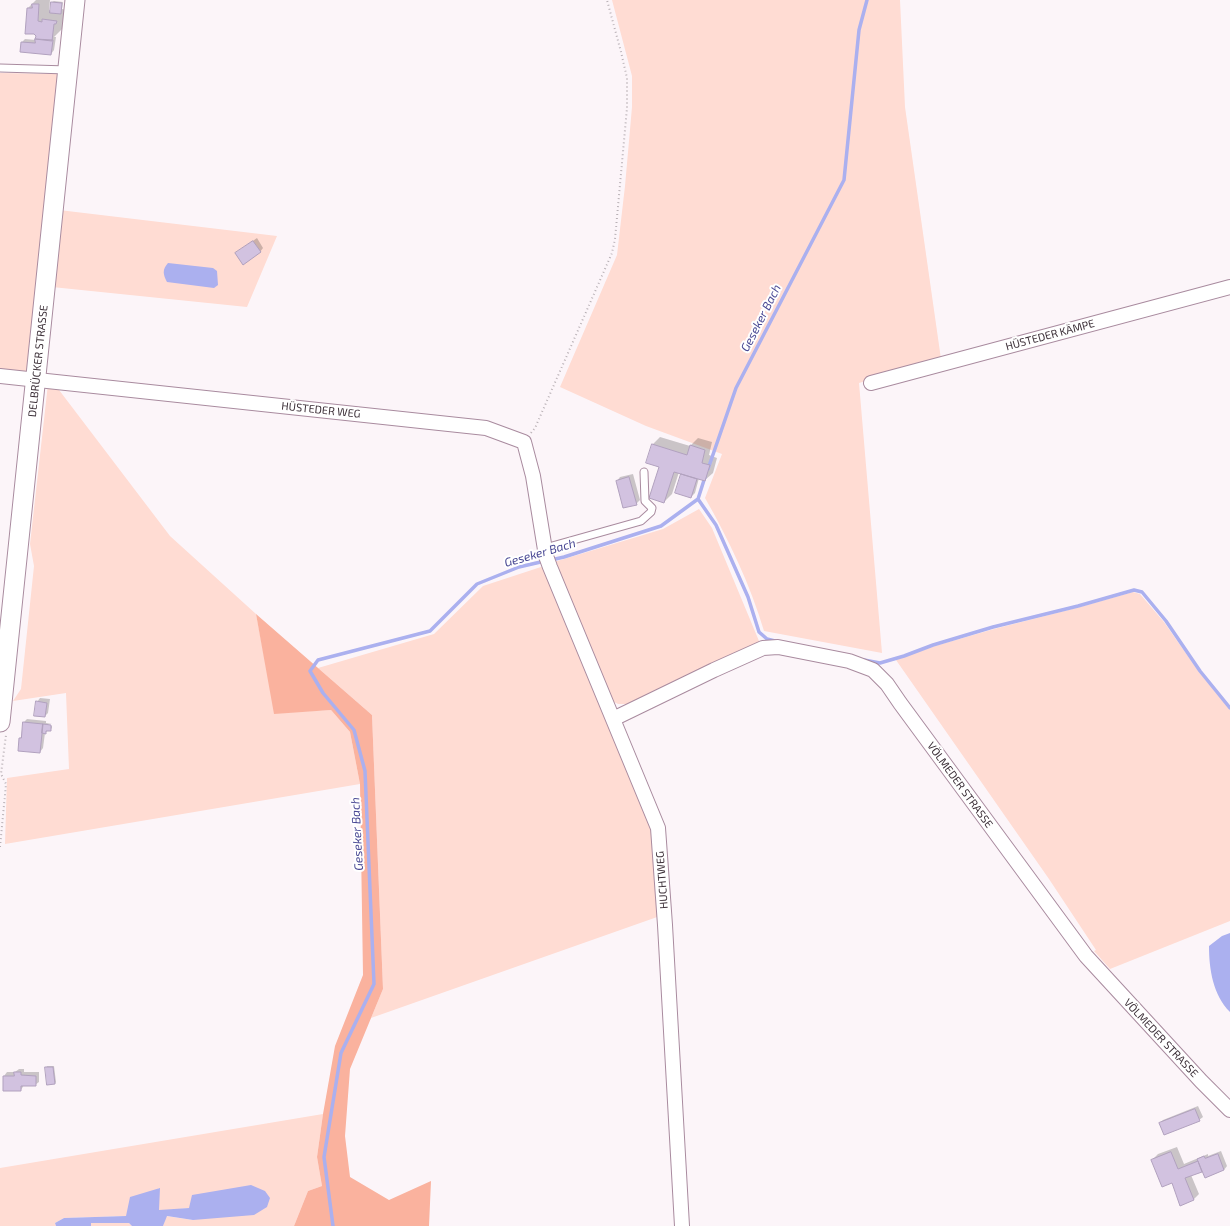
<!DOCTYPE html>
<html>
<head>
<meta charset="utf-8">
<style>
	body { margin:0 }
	canvas { display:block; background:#fcf5f9 }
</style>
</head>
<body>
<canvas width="1230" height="1226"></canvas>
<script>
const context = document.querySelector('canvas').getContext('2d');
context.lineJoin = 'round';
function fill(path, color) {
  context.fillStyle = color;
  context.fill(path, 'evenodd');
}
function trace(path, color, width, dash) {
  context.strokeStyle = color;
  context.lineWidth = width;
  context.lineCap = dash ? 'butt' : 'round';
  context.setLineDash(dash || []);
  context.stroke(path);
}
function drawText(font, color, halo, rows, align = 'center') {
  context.font = font + ' "Exo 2",sans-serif';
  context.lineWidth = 4;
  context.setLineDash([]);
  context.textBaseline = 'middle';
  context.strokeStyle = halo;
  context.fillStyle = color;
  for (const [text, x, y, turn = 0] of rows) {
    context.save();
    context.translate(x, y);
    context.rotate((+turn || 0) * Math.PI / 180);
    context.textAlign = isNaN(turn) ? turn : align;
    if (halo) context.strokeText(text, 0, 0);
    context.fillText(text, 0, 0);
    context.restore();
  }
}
fill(new Path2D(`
	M612,0h288l5,107 36,252 -82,24 23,270 -118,-22c-14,-47 -35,-91 -59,-133l17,-44 -76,-28 -86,-39 57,-132 8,-69 7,-79v-31z
	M0,73l62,1 -33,299 -29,-3z
	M59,210l218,26 -30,71 -195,-20z
	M48,384l8,2 114,150 86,78 19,99 56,-3 19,22 10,52 -355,60 2,-66 62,-9 -3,-76 -53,8 8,-12 13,-123 -4,-22z
	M699,509l13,19 47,113 5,3 -137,60h-9l-6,-3 -58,-139 109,-33z
	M544,566l109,262 7,88 -289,102 12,-29 -11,-274 -54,-47 116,-34 49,-48z
	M1133,592l7,2 24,28 35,50 31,38v211l-120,48 -16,-18 2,-1 -47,-71 -153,-219 39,-14 59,-17 86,-22z
	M323,1114l-6,43 5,29 -14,5 -14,35h-131l3,-10 27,4 -4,-12 -30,3v-23l-33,28 -62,2 -9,5 1,3h-56v-58z
	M91,1223h38l3,3h-41z`), '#ffdcd3');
fill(new Path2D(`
	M256,614l116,101 11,274 -33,80 -5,67 5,41 39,23 42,-19 -2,45h-135l14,-35 14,-5 -5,-29 6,-43 12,-68 28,-71 -3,-191 -10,-52 -19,-22 -57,4z`), '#fab29e');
fill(new Path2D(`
	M168,263l45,5 4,3 1,14 -4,3 -47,-6c-4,-8 -5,-12 1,-19z
	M1230,933v79c-17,-17 -21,-43 -21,-66l13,-10z
	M251,1185l14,6 5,7 -3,9 -13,8 -61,5 -26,-4 -4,10h-31l-3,-3h-38v3h-35l-1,-3 9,-5 62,-2 4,-19 30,-9 -1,22 30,-2 3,-13z`), '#abb0ef');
fill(new Path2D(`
	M36,0h14l-1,10 2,1 1,-9 2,-1 9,1 -1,7 6,1 -5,18 -9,9h2l-2,13 -3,4 -30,-3 1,-9 3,-3 11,1 1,-5 -9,-27z
	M257,238l6,10 -3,4 -20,-2z
	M660,437l30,9 8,-8 14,4 -3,13 8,3 -4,15 -8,7 -6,-2 -4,15 -4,4 -15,-5 6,-19 -3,-1 -7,22 -8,8 -4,-35 -7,-23z
	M633,474l7,26 -4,4 -19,-23 3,-4z
	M40,698l10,1 -2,14 -3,3 -8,-14z
	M27,719l19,2v2l6,1h-6v2h6v2l-2,2h-3v1l-2,2 -2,15 -3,4 -20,-14 2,-2 2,-14z
	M47,1066h7l2,16 -1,2 -9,-16z
	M19,1069h5v3h15v10l-4,3h-11l-3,5 -17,-14 3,-4h8z
	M1198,1106l5,11 -4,3 -39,3 3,-3z
	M1177,1147l7,17 24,-10v2l13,-5 6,15 -3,4 -21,1 -12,4 8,19 -6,6 -21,-18 -20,-22 6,-6z`), '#0003');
trace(new Path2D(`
	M708,469l28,-81 108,-208 15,-150 8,-30
	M698,499l18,26 32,72 11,35 8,7 8,2
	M551,560l13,-3 97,-31 37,-27 7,-22
	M864,660l16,3 24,-7 29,-11 60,-18 85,-21 56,-16 8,2 24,29 34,50 30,37
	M333,1226l-9,-69 17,-104 33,-69 -9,-213 -11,-41 -31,-37 -13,-22 8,-11 112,-29 47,-47 42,-17 26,-6`), '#abb0ef', 3.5);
const building = new Path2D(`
	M51,2l11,1 -1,11 -11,-1z
	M32,4h7l-1,17 4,1v-3l15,2 -1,3h-2l-2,17 -17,-2 1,-3 -2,-2h-9l2,-26h5z
	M35,39l18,1 -2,15 -31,-3 1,-10 14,1z
	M253,241l8,11 -18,13 -8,-12z
	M652,444l35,11 3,-10 15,5 -3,13 8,2 -5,16 -31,-9 -10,31 -15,-5 10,-31 -13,-4z
	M681,474l16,5 -6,19 -16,-5z
	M629,477l8,28 -14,3 -7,-27z
	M36,701l11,2 -2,14 -11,-1z
	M23,722l20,2 -3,29 -22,-2 1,-13h2z
	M43,724l8,1v6h-5v3l-4,-1z
	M45,1067h8l2,17 -8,1z
	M14,1072h7v3l15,1v10h-15v5h-18v-15h11z
	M1195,1109l5,12 -36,14 -5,-12z
	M1171,1152l7,17 20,-8 4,11 -17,6 9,22 -14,6 -8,-23 -10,4 -11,-27z
	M1218,1154l6,16 -19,8 -8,-19 7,-3 1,2z`);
fill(building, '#d2c2e0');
trace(building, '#b1a1be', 1);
const lane = new Path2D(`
	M0,68l68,2
	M545,548l96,-27 10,-9 1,-4 -7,-7 -1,-29`);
const street = new Path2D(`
	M0,376l486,52 38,14 9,34 13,80 4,11 108,261 7,97 17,301
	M871,383l359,-96
	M613,719l101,-49 49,-22 15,-1 71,14 24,9 14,14 13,19 186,253 115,125 29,29`);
const secondary = new Path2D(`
	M0,722l75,-722`);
trace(lane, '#a98b9f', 9);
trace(street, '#a98b9f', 16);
trace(secondary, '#a98b9f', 21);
trace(new Path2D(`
	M531,433l4,-5 77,-175 3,-14 12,-131v-30l-6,-26 -14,-52
	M0,847l6,-63 -5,-10 5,-39`), '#b9b1b6', 2, [1, 3]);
trace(lane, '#fff', 7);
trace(street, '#fff', 14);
trace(secondary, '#fff', 19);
drawText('11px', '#3c3038', '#fff', [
	["HÜSTEDER KÄMPE",1050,335,-15],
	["DELBRÜCKER STRASSE",38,361,-84],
	["HÜSTEDER WEG",321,410,6],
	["VÖLMEDER STRASSE",960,785,54],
	["HUCHTWEG",662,880,-94],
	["VÖLMEDER STRASSE",1161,1038,47]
]);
drawText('italic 12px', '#4a4994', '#fff', [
	["Geseker Bach",761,318,-63],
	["Geseker Bach",540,553,-16],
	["Geseker Bach",357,834,-93]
]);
</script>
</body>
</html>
